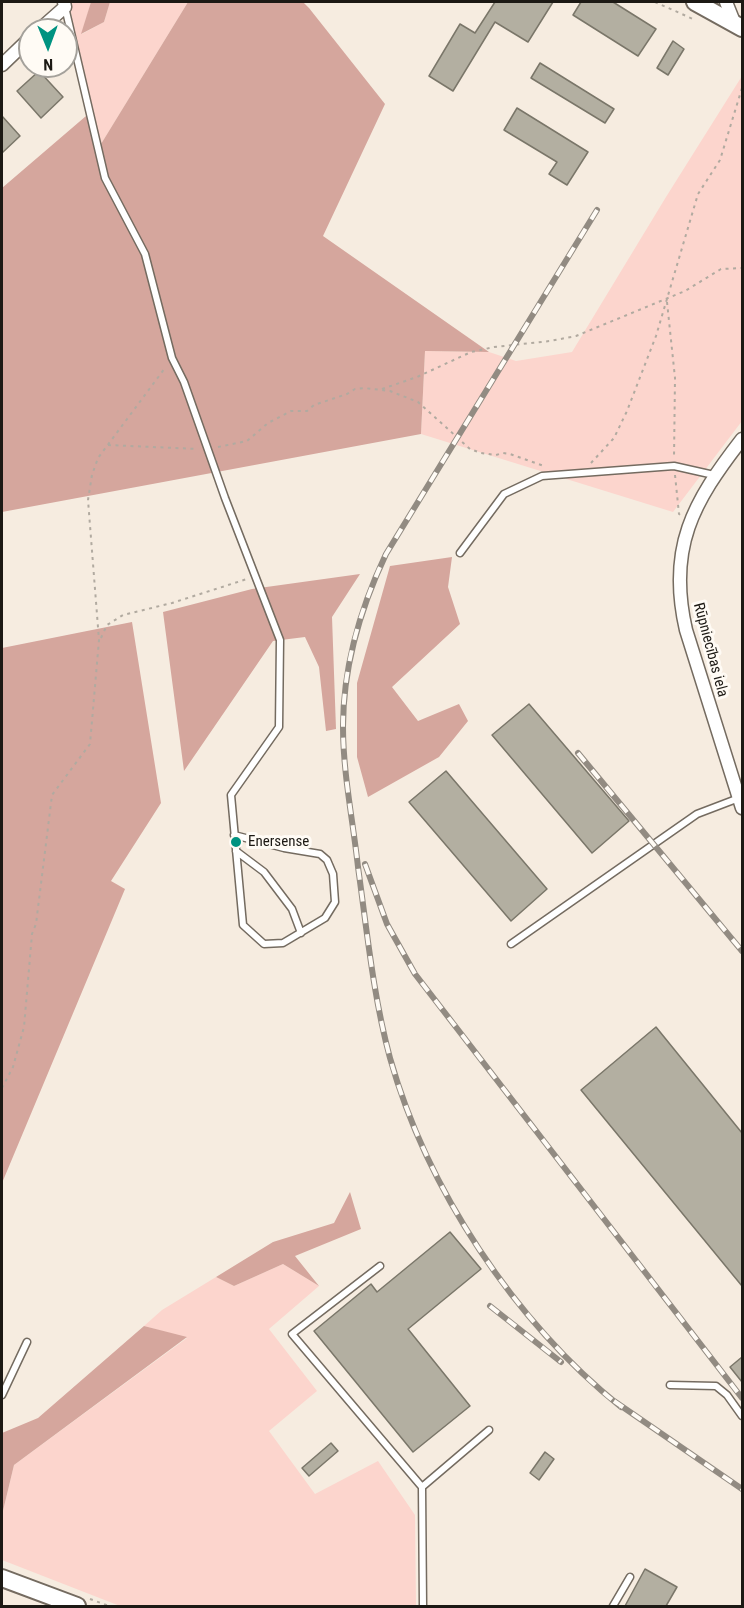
<!DOCTYPE html>
<html>
<head>
<meta charset="utf-8">
<style>
	body { margin:0 }
	#map { position:relative; width:744px; height:1608px; overflow:hidden; background:#f6ece0; font-family:"Roboto Condensed",sans-serif }
	canvas { display:block }
	.frame { position:absolute; inset:0; border:3px solid #1c1914; pointer-events:none }
	.north { position:absolute; left:18px; top:18px; width:60px; height:60px; box-sizing:border-box; background:#fffbf5; border:2px solid #a4a19b; border-radius:50%; rotate:179deg; font-size:16px; font-weight:700; line-height:24px; text-align:center; color:#1c1914 }
	.north::after { content:''; display:block; margin:auto; width:21px; height:27px; background:#009381; clip-path:polygon(50% 0,100% 100%,50% 72%,0 100%) }
</style>
</head>
<body>
<div id="map">
<canvas width="744" height="1608"></canvas>
<div class="frame"></div>
<div class="north">N</div>
</div>
<script>
const context = document.querySelector('canvas').getContext('2d');
context.lineJoin = 'round';
function fill(path, color) {
  context.fillStyle = color;
  context.fill(path, 'evenodd');
}
function trace(path, color, width, dash) {
  context.strokeStyle = color;
  context.lineWidth = width;
  context.lineCap = dash ? 'butt' : 'round';
  context.setLineDash(dash || []);
  context.stroke(path);
}
function drawText(font, color, halo, rows, align = 'center') {
  context.font = font + ' "Roboto Condensed",sans-serif';
  context.lineWidth = 6;
  context.setLineDash([]);
  context.textBaseline = 'middle';
  context.strokeStyle = halo;
  context.fillStyle = color;
  for (const [text, x, y, turn = 0] of rows) {
    context.save();
    context.translate(x, y);
    context.rotate((+turn || 0) * Math.PI / 180);
    context.textAlign = isNaN(turn) ? turn : align;
    if (halo) context.strokeText(text, 0, 0);
    context.fillText(text, 0, 0);
    context.restore();
  }
}
fill(new Path2D(`
	M69,2h22l-9,32 22,-12 6,-20h78l-87,142 -17,-60z
	M742,76v345l-69,91 -252,-78 4,-83 64,1 27,9 56,-9 94,-155z
	M283,1264l36,22 -50,43 48,62 -48,40 46,63 63,-33 37,54 1,91h-296l-118,-46v-45l12,-50 173,-127 -43,-12 18,-16 54,-33 18,9z`), '#fcd5cd');
fill(new Path2D(`
	M91,2h19l-6,20 -23,12z
	M188,2h115l6,6 76,96 -62,132 166,116 -64,-1 -4,83 -419,78v-324l84,-72 15,28z
	M452,557l-4,30 12,37 -68,63 26,34 41,-17 9,17 -29,36 -71,40 -11,-40v-74l33,-117z
	M360,574l-28,43 4,112 -10,2 -7,-64 -14,-30 -32,4 -89,130 -21,-159 89,-23z
	M132,622l29,181 -50,78 14,8 -123,294v-535z
	M350,1192l11,37 -66,27 24,30 -36,-22 -49,22 -18,-9 57,-35 61,-19z
	M144,1326l43,11 -173,128 -12,50v-82l36,-15z`), '#d5a69d');
const building = new Path2D(`
	M495,2h58l-25,40 -33,-20 -42,69 -24,-15 31,-52 15,9z
	M581,2h32l43,27 -18,27 -65,-41z
	M673,41l11,8 -16,26 -11,-7z
	M540,63l74,46 -9,14 -74,-45z
	M39,71l24,26 -22,21 -24,-27z
	M517,108l71,44 -21,33 -18,-11 8,-12 -53,-32z
	M2,116l18,20 -18,17z
	M529,704l100,117 -37,32 -100,-118z
	M446,771l101,118 -36,32 -102,-119z
	M656,1027l86,106v153l-161,-196z
	M450,1232l31,37 -73,60 62,77 -57,46 -99,-121 57,-47 6,8z
	M742,1357v25l-12,-15z
	M331,1443l7,8 -29,25 -7,-8z
	M545,1452l9,7 -15,21 -9,-7z
	M645,1569l32,18 -11,19h-41z`);
fill(building, '#b3afa1');
trace(building, '#7a7669', 1.5);
const service = new Path2D(`
	M65,7l40,171 40,76 27,104 12,24 41,116 55,142 -1,87 -48,68 12,130 21,19 19,-1 42,-25 10,-16 -2,-28 -6,-14 -7,-6 -36,-6 -50,-13
	M460,553l44,-59 38,-18 132,-10 40,9
	M236,851l28,21 28,37 9,24
	M511,944l186,-130 42,-16
	M380,1266l-88,68 130,153 1,119
	M670,1385l46,1 11,9 15,21
	M2,1395l25,-53
	M422,1487l67,-57
	M613,1606l17,-29`);
const minor = new Path2D(`
	M726,2l8,20
	M39,30l26,-23 -1,-5
	M2,65l28,-27
	M742,439c-49,63 -75,109 -56,191l56,178`);
const tertiary = new Path2D(`
	M695,2l47,26
	M2,1578l75,28`);
trace(service, '#746b60', 9);
trace(minor, '#746b60', 15);
trace(tertiary, '#746b60', 20);
trace(new Path2D(`
	M655,2l38,17
	M667,302l8,76 -1,80
	M382,389l35,-12 54,-25 23,-5 56,-6 26,-5 109,-45 36,-22 21,-1
	M108,445l89,4
	M218,447l29,-6 21,-18 23,-12h16l7,-6 33,-11 8,-5 9,-1 26,3 28,11 52,47 11,4 15,2 7,-2 7,1 34,12
	M591,463l23,-25 13,-27 29,-75 42,-142 22,-34 22,-72
	M675,475l4,39 3,2
	M101,638l6,-13 16,-10 49,-12 75,-24
	M2,1088l11,-21 11,-40 8,-93 4,-10 16,-129 38,-51 9,-104 -11,-140 4,-25 6,-17 67,-90
	M90,1599l19,7`), '#b1aaa0', 2, [3, 4.5]);
trace(service, '#fff', 6);
trace(minor, '#fff', 12);
trace(tertiary, '#fff', 16);
const rail = new Path2D(`
	M597,210l-211,344c-26,55 -43,112 -43,173 0,46 10,94 15,140 9,64 15,128 32,191 37,131 124,263 231,349
	M578,753l164,198
	M365,864l22,60 28,50 327,424
	M490,1306l71,56
	M614,1401l128,88`);
trace(rail, '#928b82', 6);
trace(rail, '#fffbf5', 4, [11]);
for (const [x, y, r, color] of [
	[236,842,6,"#009381"]
]) {
  const dot = new Path2D();
  dot.arc(x, y, r, 0, 2 * Math.PI);
  context.fillStyle = color;
  context.fill(dot);
  trace(dot, '#fffbf5', 2);
}
drawText('15px', '#1c1914', '#fffbf5', [
	["Rūpniecības iela",710,650,75]
]);
drawText('15px', '#1c1914', '#fffbf5', [
	["Enersense",248,842]
], 'left');
</script>
</body>
</html>
